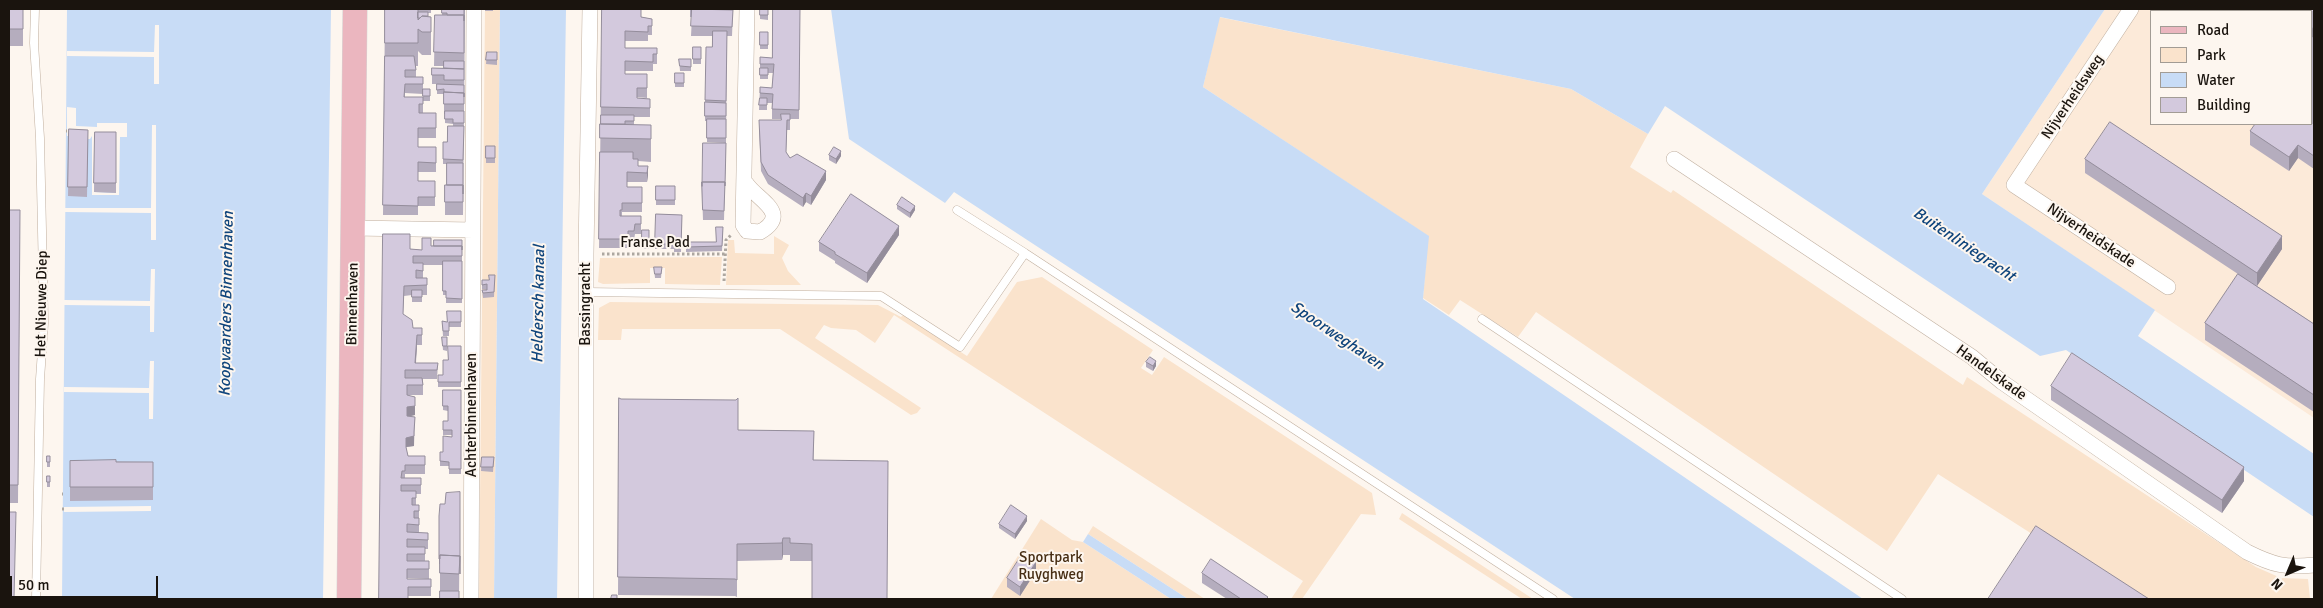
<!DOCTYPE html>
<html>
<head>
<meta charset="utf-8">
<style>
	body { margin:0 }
	#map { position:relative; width:2323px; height:608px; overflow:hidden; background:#fdf6ef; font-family:Signika,sans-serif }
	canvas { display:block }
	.frame { position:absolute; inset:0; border:10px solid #1a140e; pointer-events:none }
	.legend { position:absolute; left:2150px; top:10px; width:162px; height:115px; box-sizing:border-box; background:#fdf6ef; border:1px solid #a29c95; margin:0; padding:6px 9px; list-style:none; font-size:15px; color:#1a140e }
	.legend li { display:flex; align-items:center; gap:10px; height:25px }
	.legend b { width:25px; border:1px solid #a29c95 }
	.north { position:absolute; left:2263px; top:548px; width:50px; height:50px; -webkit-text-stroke:4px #fdf6ef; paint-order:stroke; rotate:225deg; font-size:14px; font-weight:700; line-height:20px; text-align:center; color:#1a140e }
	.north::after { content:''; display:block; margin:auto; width:18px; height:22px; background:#1a140e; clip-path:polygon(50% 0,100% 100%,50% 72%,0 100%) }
	.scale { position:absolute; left:10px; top:576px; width:148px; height:22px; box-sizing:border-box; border:2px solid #1a140e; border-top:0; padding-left:6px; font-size:15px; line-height:18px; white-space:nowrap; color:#1a140e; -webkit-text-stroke:4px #fdf6ef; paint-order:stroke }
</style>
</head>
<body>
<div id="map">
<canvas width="2323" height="608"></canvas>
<div class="frame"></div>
<ul class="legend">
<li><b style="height:6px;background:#ebb6bf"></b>Road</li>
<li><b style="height:14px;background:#fae3cc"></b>Park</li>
<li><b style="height:14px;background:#c8dcf6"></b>Water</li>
<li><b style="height:14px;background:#d3c9dd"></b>Building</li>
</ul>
<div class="north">N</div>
<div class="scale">50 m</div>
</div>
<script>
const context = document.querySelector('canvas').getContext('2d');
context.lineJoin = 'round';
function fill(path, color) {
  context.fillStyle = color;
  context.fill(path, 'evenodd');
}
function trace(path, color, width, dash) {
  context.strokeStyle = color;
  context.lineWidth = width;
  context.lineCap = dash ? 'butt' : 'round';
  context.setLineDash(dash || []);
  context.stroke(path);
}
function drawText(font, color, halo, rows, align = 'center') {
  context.font = font + ' Signika,sans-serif';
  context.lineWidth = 4;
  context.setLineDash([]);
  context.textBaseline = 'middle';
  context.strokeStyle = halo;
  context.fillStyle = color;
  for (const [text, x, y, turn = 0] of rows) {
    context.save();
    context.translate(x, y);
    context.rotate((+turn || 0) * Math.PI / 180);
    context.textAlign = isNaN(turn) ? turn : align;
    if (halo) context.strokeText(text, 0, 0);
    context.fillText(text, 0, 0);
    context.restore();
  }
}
fill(new Path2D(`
	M2105,9h209v409l-332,-224zM2152,11h160v113h-160z`), '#fcead9');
fill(new Path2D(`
	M485,9h15l-6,590h-15z
	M1219,17l352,72 77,45 -18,33 41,26 2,-3 290,195 4,-8 289,190 25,11 27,1 2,20h-176l-196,-125 -51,77 -351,-239 -18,25 -58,-37 -11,15 -26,-17 5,-62 -225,-149z
	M774,236l15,9 -7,13 6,13 13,14h-75l2,-45h6l1,13 39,1z
	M722,257l-2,28 -55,-1v-16h-15v15l-47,1 -5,-2 2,-24z
	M1042,277l111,73 -12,18 11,7 12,-18 208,136 4,22 -15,-1 -59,85h-11l12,-18 -409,-266 -19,28 -19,-13 -25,-2 -7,-3 -9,13 106,70 -4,5 -6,2 -131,-86h-158l-1,11h-23l1,-32 11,-6 268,3 23,12 2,-2 64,41 50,-74z
	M1402,513l131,86h-11l-123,-80z
	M1041,519l31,21 11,2 88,57h-180z
	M1093,526l112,73h-17l-100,-65z`), '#fae3cc');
fill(new Path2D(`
	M67,9h264l-8,590h-261z
	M500,9h66l-9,590h-63z
	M831,9h1274l-123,185 173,116 -17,26 176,118v63l-248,-167 -26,6 -375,-250 -17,28 -77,-45 -351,-72 -17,70 226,149 -6,63 440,300h-288l-621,-407 -9,11 -96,-64z
	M1088,534l100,65h-17l-88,-57z`), '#c8dcf6');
fill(new Path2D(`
	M155,25h4v59h-5v-27l-87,-1v-5l87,1z
	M67,107l9,1v18l21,1v-4h30v14h-7l-1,58h-27v-59l-2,3h-21v-3h-2zM95,141l21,1 -1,51 -21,-1z
	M152,125h4v115h-5v-27l-86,-1v-4h86z
	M151,269h4l-1,63h-4v-26l-86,-1v-5l86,1z
	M150,361h4l-1,58h-4v-26l-85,-1v-5l85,1z
	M151,506v5l-87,1v-5z`), '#fdf6ef');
const lane = new Path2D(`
	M35,9l-1,34 6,95 4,185 -4,56 -4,220
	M1025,253l528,346
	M586,292l295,4 79,51 65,-94 -68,-43
	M1482,319l420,280`);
const street = new Path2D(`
	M2131,9l-117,176 154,102
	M1674,159l298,198 30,25 245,170c26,13 38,16 67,13
	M746,183c11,17 46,30 14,49l-13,-1 -4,-6 4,-216
	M353,228l120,2
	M471,599l3,-590
	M586,599v-345l4,-245`);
const primary = new Path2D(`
	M349,599l6,-590`);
trace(lane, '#c0af9f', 9);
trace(street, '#c0af9f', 16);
trace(primary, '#d6d5d4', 25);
trace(new Path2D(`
	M66,131h1
	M602,254h123
	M724,281l2,-41 5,-5
	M62,494h1
	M62,509h2`), '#ada7a0', 3, [2.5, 2.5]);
trace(lane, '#fff', 8);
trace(street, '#fff', 15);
trace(primary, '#ebb6bf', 24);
fill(new Path2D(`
	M9,9h14v37h-14z
	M385,9h46v4h-3v3l3,1v38h-9l-4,-4v15h-2v11h7v12h7v12h-7v-7l-18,-1v4h18v16h13v25h-18v9h18v25h-18v9h17v25h-17v9h-35z
	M442,9h23l-2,206h-18v-30h2v-21h-4v-22h4l6,-16v-2l-8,-1v-9h-1v-20h-7v-10h7h-12v-16h12v-2h-10l1,-51h7z
	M485,9h8v2h-8z
	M602,9l50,10v16h-4v6h-23v7h32v16h-4v7h-28v3h22v24l-10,-1v1l13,1v18h-16v8h17v37l-13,-1v5h10v9l-1,7h-20v5h15v25h-20v4h19v18h-6l-1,6h-6v8h-29z
	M690,9h37v1h6l-1,26h-5l-1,107 -19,-1v-21h-2v-21l7,-53 1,-11h-22l1,-19h-2z
	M760,9h8v11l-8,-1z
	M800,9l-1,110h-9v11h-3l-1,22 4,6 36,22 -15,25 -5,-3 -3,5 -35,-23 -7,-13 -2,-42 22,-9v-1h-9v-16h-5v7h-8l1,-23 12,1 1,-15h-5v6h-8v-22l12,1z
	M2314,9v160l-16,-11 -9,13 -39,-26v-14l62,-7z
	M760,32h8v17h-8z
	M693,47h8v17h-8z
	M487,52h10v13l-11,-1z
	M679,59h12v12h-11z
	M675,73h9v14h-9z
	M69,129l19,1 -1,67 -19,-1z
	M95,132h21v61l-22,-1z
	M726,143l-2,77h-21l-1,-29v-5z
	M486,146h9v17h-9z
	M829,155l12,1 -5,8 -7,-4z
	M2085,159l197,90 -25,37 57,38v88l-109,-72v-17l33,-49 -153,-101z
	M656,186h19v19h-19z
	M897,205l18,5 -5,8 -13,-9z
	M9,210h11l-2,293h-9z
	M656,214l26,1 -1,37h-7v-3h-19z
	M723,227l-1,24 -36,1v-10h30z
	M642,230h7v19h-7z
	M383,234l27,15 12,1 9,-4 31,-6v63h-16v-8h-3v-30h-20v13h4v17h-5v7h-10v-7l-8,1 -1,18 10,14h9v17h-5l-1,18h22l-1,16h-14v16h-16l8,20 -7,1 7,1 -1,29 -8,1 2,9h17v18h-20v4h16v16h-5v11h3v28h9v16h-3v12h4v18l-22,-1v1h24v17h-23l-29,3z
	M899,235l-32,48 -32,-20v-2l-16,-10v-9z
	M654,267h8l-1,11h-6z
	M495,275l-1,22 -11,1 -1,-8h5l-5,-1v-9h7z
	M461,311v16h-12v9h-6l-1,-15 5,1z
	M442,337h5v14l-4,-1z
	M461,346v41h-23v-12h5l5,-15z
	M1146,362l10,4 -3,5 -7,-4z
	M2051,386l193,95 -22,32 -171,-113z
	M443,390h18v84h-12v-8h-9v-14h3l9,-15v-2h-9v-14h5v-10l-5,-1z
	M619,398l2,1 117,31 76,1 -2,130h-22v-6h-7l-1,5 -45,1v36l-2,-1 -117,-1z
	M47,456h3v11h-3z
	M482,457h12l-1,15 -12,-1z
	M70,461l83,1v38l-83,1z
	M47,476h3v11h-3z
	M460,492l-1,107h-19v-35h-1v-48l6,-12z
	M1027,521l-12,18 -16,-11v-4z
	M1036,571l-16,25 -13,-9v-9z
	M1202,573l66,26h-41l-25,-16z`), '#b5adbe');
fill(new Path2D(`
	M2314,26v14l-2,4v-14z
	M2298,145v13l-9,13v-14z
	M841,151v5l-5,8v-5z
	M648,166v9l-1,7v-9z
	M826,171v9l-15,25v-9z
	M806,193v9l-3,5v-9z
	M915,206v4l-5,8v-5z
	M899,226v9l-32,48v-10z
	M2282,236v13l-25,37v-13z
	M417,335v10l-2,27v-9z
	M1156,361v5l-3,5v-5z
	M415,401v14l-8,2v-10z
	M414,436v10l-8,1v-9z
	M2244,467v14l-22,32v-13z
	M1027,516v5l-12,18v-5z
	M783,538v17l-1,5v-17z
	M1036,562v9l-16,25v-9z`), '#948d9b');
const building = new Path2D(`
	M9,9h14v20h-14z
	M385,9h33v11l4,-4 9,1v15h-9l-4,-3v14h-33z
	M442,9h22v12v-6h-17v-2h-5z
	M602,9h39v8l11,2v7h-4v6l-23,-1v17h32v6h-4v8l-28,-1v13h22v14h-10v10l13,1v9l-49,-1z
	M692,9l41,1 -1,17 -41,-1z
	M760,9h8v6h-8z
	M773,9h27l-1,101 -27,-1 1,-15 -13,-1v-6l12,1 2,-24h-14v-7l12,1z
	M2236,9h78v17l-2,4v-19h-77z
	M418,12h10v4h-6l-2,2h-2z
	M435,15h29v38l-30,-1z
	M713,31h14l-1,70 -21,-1 1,-53h6z
	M760,32h8v13h-8z
	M2314,34v122l-16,-11 -9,12 -39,-26 5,-7h57v-86z
	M693,47h8v12h-8z
	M487,52h10v8h-11z
	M385,56h29l2,14h-11v7h18v7h-18l-1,13h19v7h-4v9h17v15h-18v19h18v16l-18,-1v19h17v16h-17v9l-35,-1z
	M679,59h12v8l-11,-1z
	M444,61h20v8l-20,-1z
	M432,68l32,1v11h-20v-5h-12z
	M760,68h8v7h-8z
	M675,73h9v10h-9z
	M437,84l27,1v12v-4l-20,-1v-3l-7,1z
	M423,89h7v7h-7z
	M444,92l20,1v11h-20z
	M760,98h7v7h-8z
	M705,102l21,1v13h-21z
	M445,111h19v12h-11v-4h-8z
	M781,114h9v6h-3l-1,32 4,6 7,-4 29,17 -15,25 -5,-3 -3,5 -35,-23 -7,-13 -2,-42h22z
	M601,115h33v6h-9v3h-24z
	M707,119h19v19h-19z
	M2110,122l172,114 -25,37 -172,-114z
	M600,124l51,1v14l-51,-1z
	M448,126h16l-1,34 -20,-1v-17h4z
	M69,129l19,1 -1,57h-19z
	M95,132h21v51h-22z
	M703,143h23l-1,43v-4h-23v4z
	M486,146h9v12h-9z
	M834,147l7,4 -5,8 -7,-4z
	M600,152h33v7h5v7h10l-1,7 -20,-1v15h15v16h-20v7h-2v6h21v8h-6l-1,7h-6v8h-29z
	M447,163h16v31v-9h-16z
	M702,182h23l-1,29 -21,-1z
	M445,185h18v17h-18z
	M656,186h19v14h-19z
	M851,194l48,32 -32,47 -32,-19v-2l-16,-10z
	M902,197l13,9 -5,7 -13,-8z
	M9,210h11l-2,275h-9z
	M656,214l26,1 -1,32h-7v-3h-19z
	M716,227h7l-1,19 -36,1v-5h30z
	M642,230h7v14h-7z
	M383,234h27v15l12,1v-12h9v8h31v10h-49v7h10v8l-7,-1v8h11v7l-23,1 -1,28 9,6 1,8h9v7h-5l-2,28h23l-1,7h-32v8h17l1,7h-16v10l8,2v9l-8,1v9l8,1 -1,15v4l-8,2v9l2,9h17v9h-20v6h-3l-1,7h20v7h-20v6h15v7h-4v7h7v6h-5v7h5v7l-12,-1v8l21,1v7l-21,-1v8h18v7h-18v7h22v8h-22v10h24v8h-23v12h11h-40z
	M434,240h28v10v-4h-28z
	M443,261h19v38l-16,-1v-7h-3z
	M654,267h8l-1,7h-6z
	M2238,274l76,50v71l-109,-72z
	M489,275h6l-1,17 -11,1 -1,-3h5v-6l-5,1v-5h7z
	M412,290h10v7h-10z
	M447,311h14v11h-12v9h-6l-1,-10 5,1z
	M442,337h5v9h-4z
	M448,346h13v36h-23v-7h5v-15h5z
	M2072,353l172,114 -22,33 -171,-114z
	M1150,357l6,4 -3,5 -7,-4z
	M443,390h18v79h-12v-7l-9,-1v-9h3v-16l9,1v-7h-9v-9h5v-15h-5z
	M619,398l2,1 115,1 2,-2v32l76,1 -1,29 75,1 -1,138h-75v-55l-22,-1v-5h-7l-1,5 -45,1v36l-2,-1 -117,-2z
	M47,456h3v6h-3z
	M482,457h12l-1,10h-12z
	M116,460v2h37v25h-83v-26z
	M47,476h3v6h-3z
	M460,492v82v-18l-20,-1v4h-1v-43l1,-12h5l1,-11z
	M1011,505l16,11 -12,18 -16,-10z
	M9,512h7l-2,87h-5z
	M2036,526l113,73h-161z
	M1023,553l13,9 -16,25 -13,-9z
	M440,555l20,1 -1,18 -19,-1z
	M1211,559l57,38 -2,2h-25l-39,-26z
	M440,591h19v8h-19z
	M612,595h5v4h-6z`);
fill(building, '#d3c9dd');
trace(building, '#948d9b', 1);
drawText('15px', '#1a140e', '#fdf6ef', [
	["Nijverheidsweg",2073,97,-56],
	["Nijverheidskade",2091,236,34],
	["Franse Pad",655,243],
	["Het Nieuwe Diep",42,304,-89],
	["Binnenhaven",353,304,-89],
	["Bassingracht",586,304,-90],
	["Handelskade",1991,373,36],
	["Achterbinnenhaven",472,415,-90]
]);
drawText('15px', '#472e14', '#fdf6ef', [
	["Sportpark",1051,558],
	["Ruyghweg",1051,575]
]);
drawText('italic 16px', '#10457c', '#fdf6ef', [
	["Buitenliniegracht",1964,245,34],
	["Koopvaarders Binnenhaven",227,304,-89],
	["Heldersch kanaal",539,304,-89],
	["Spoorweghaven",1337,336,34]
]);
</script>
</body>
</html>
